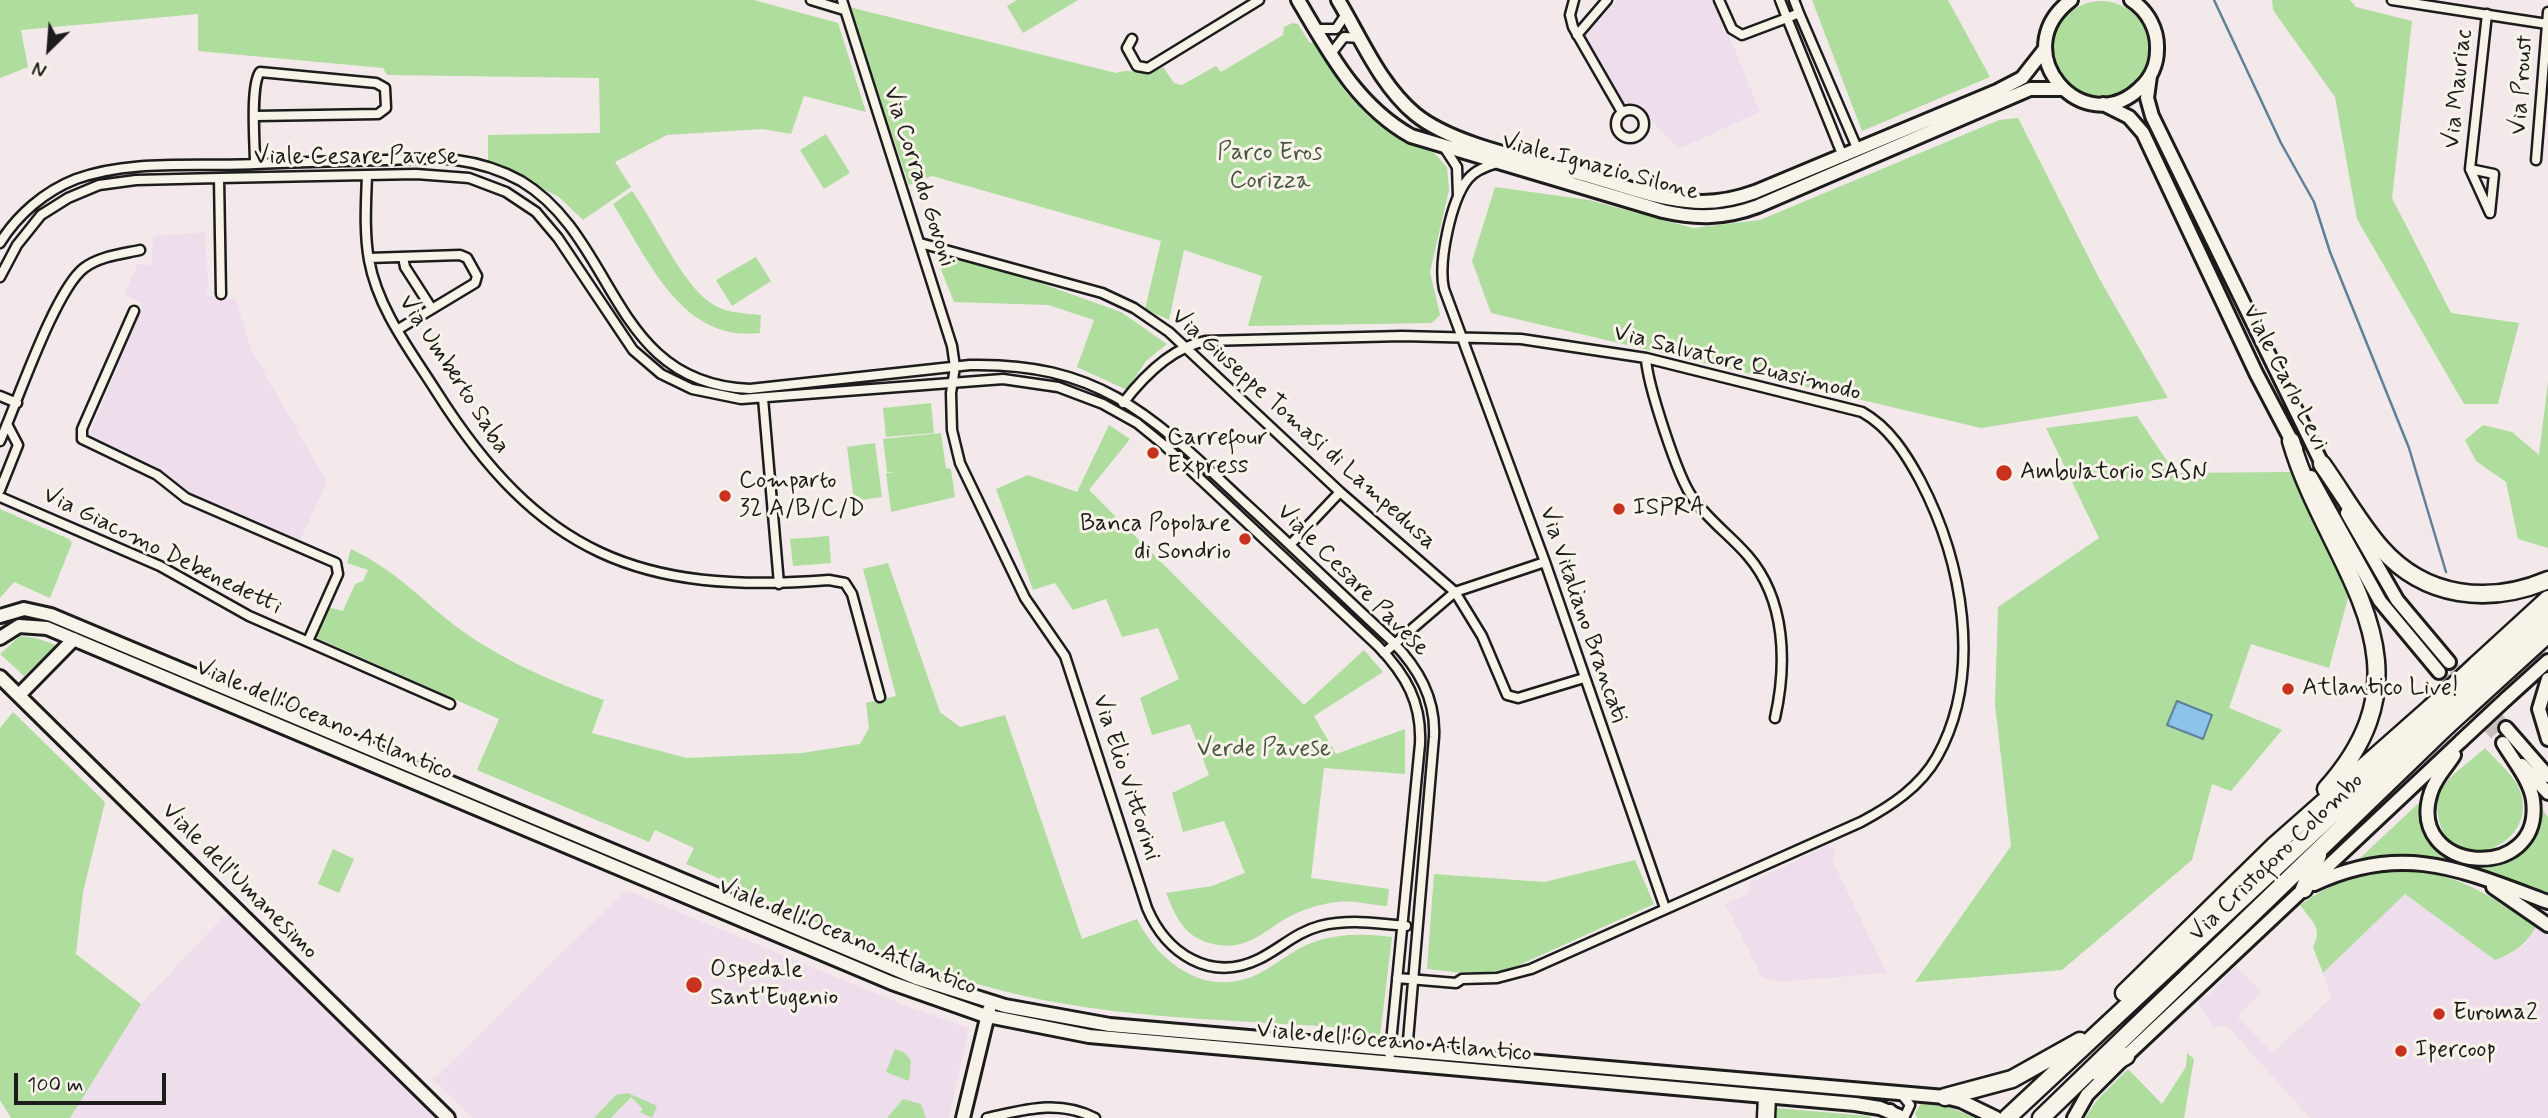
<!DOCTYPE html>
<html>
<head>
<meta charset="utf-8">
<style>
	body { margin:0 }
	#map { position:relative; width:2548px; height:1118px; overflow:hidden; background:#f3e9ea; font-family:Mynerve,sans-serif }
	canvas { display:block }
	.north { position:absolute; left:14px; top:14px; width:70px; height:70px; -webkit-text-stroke:5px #f7f3e8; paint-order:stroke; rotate:205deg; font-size:19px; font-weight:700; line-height:28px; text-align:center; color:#1c1c1c }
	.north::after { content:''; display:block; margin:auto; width:24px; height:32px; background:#1c1c1c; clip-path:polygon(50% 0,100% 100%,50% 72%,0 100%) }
	.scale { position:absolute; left:14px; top:1073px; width:152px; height:32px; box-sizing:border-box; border:4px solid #1c1c1c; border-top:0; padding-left:9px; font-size:21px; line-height:24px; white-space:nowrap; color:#1c1c1c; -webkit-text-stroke:5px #f7f3e8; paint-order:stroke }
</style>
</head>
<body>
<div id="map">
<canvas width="2548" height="1118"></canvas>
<div class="north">N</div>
<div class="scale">100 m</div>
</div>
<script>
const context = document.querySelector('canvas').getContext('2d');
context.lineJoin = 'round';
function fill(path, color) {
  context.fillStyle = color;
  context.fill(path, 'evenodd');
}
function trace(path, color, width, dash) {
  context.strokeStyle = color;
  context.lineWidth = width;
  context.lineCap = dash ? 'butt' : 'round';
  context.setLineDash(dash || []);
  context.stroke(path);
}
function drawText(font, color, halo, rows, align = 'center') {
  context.font = font + ' Mynerve,sans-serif';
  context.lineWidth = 6;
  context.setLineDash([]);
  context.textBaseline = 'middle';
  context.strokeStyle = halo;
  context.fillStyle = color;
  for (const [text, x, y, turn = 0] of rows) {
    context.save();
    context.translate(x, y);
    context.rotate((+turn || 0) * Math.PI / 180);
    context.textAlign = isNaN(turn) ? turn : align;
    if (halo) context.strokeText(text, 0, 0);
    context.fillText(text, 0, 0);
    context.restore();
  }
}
fill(new Path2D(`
	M1618,0h97l45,112 -81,37 -34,-35 -21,-8 -40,-70z
	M205,232l3,53 -3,10 31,4 15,50 76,133 -28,60 -115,-50 -31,-27 -65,-26 55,-135 -19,-10 14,-30 14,1 1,-29z
	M1828,845l8,5 -3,12 54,111 -107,9 -18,-5 -37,-73 22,-10 3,-11z
	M626,890l280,116 63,22 -20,90h-477l-39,-38z
	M2405,894l90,66 16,-6 15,-11 10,-16 12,8v183h-238l-83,-92h-14l-15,-25 7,-8 3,3 28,-30 25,26 -24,24 36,37 58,-56 -8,-24z
	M229,911l210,207h-369l71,-114z`), '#eedeec');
fill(new Path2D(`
	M0,0h754l84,23 28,89 -62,-16 -13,38 -29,-5 -95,6 -52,27 16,25 -48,33 -24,-23 -71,-36v-26l112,-2 -1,-55 -212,-3 -4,-7 -185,-17v-37l-177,16 7,37 -28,11z
	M1017,0h61l-55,33 -16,-27z
	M1812,0h136l42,77 -128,54z
	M2272,0h78l6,7 56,14 -20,177 59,115 68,10 -21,81h-34l-107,-185 -22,-122 -62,-87z
	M2053 49a48 48 0 1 1 96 0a48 48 0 1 1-96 0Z
	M849,7l267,66c20,-7 23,8 47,-6l11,16 8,2 34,-19 5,6 62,-37 1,-8 8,-4 6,1 11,18 7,2 28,46 24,26 33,24 33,13 13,14 2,23 -19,82 10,43 -8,8 -184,3 14,-50 -78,-26 -15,70 -24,-11 16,-68 -229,-65 -23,9z
	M2018,118l81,160 69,120 -187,30 -490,-115 -19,-52 23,-74 94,13 104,28 67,-8 239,-100z
	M826,134l24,39 -26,16 -24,-39z
	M632,191c22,30 49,90 76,110 15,12 34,12 53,14l-1,18c-78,10 -112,-74 -147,-129z
	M934,252l95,27 92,33 46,32 -21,17 -19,29 -50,-23 17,-47 -46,-15 -94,-3z
	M756,257l15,24 -39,25 -16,-26z
	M2548,382v166l-30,-9 -12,-57 -30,-21 -11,-21 18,-15 29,7 27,23z
	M931,403l3,30 -48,4 -3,-29z
	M2137,416l38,57 116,-1 60,115 -22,81 -78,-24 -22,64 53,22 -51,61 -19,-7 -20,76 -130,110 -147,12 96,-136 -16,-142 3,-97 101,-69 -53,-110z
	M1109,425l21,14 -41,51 215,215 60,-55 19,22 -69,44 22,38 69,-25v45l-81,-6 -13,110 78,11 -2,17c-16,-1 -34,-6 -49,-4 -16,1 -43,10 -56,19 -25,16 -41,31 -73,22 -26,-8 -33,-26 -43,-50l46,-7 33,-13 -21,-52 -41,11 -11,-39 37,-18 -19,-51 -38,11 -12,-37 39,-19 -21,-51 -36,9 -16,-38 -33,11 -18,-27 -22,7 -37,-101 32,-14 49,17z
	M941,433l5,35 5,1 4,28 -64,15 -5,-39 10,-1h-9l-4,-33z
	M875,443l7,54 -28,4 -7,-54z
	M0,509l69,30 3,4 -22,55 -36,-16 -14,16z
	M829,536l2,27 -38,3 -3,-27z
	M351,549c49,23 74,56 117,86 41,28 89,49 136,65l-12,33 95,25 115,-5 58,-9 9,-16 -3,-25 30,-7 -33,-127 25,-6 52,149 20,15 45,-12 77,224 55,-20c22,44 68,79 119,56 21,-10 38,-27 61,-34 25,-8 50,-7 75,-4l-12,99 -45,-3 -1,-6c-118,-8 -239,-9 -353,-42 -99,-29 -200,-80 -295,-121l8,-16 -39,-18 -6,12 -172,-72 22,-51 -184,-82 12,-30 16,4 12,-27 8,-3 5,-11 -21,-7z
	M20,636l16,2 20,7 -32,31 -24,-22z
	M13,712l92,90 -22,90 -7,62 65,50 -71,114h-59l-11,-18v-372z
	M2485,748c10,11 24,23 32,36 31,60 -69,100 -79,31 -2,-10 0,-23 7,-31 10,-13 27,-24 40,-36z
	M2422,800c0,28 8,45 31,62l-46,-6 -48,3z
	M2541,808l7,9v76l-76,-25c37,1 68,-19 69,-60z
	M333,849l21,10 -15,34 -21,-9z
	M1635,860l19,44 -148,67 -35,3 -44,-5 7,-95 110,8z
	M2396,870c63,2 89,23 140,57 -11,18 -22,26 -41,33l-90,-66 -82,79 -10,-26c10,-20 -1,-25 -13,-42 30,-21 59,-32 96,-35z
	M895,1049l10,4 6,8 -2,20 -23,-9z
	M2187,1053l7,6 -10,59h-99l13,-19 30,-30 34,35 24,-37z
	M628,1093l29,13 -5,12 -12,-6 3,-3 -12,-12 -20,21h-17l22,-23z
	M903,1099l18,5 5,14h-39z
	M1922,1102l21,3 34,13h-60l-2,-5z
	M1777,1108l92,8 3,2h-96z`), '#aedd9d');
const water = new Path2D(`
	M2177,701l35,14 -9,24 -36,-14z`);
fill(water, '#8cc3ea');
trace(water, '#5f8098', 2);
trace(new Path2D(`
	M2214,0l67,143 33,59 16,50 79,196 37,124`), '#5f8098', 2.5);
trace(new Path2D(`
	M2449,662l57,66
	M2439,672l58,64`), '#c8c0c1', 12, [12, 6]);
const street = new Path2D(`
	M811,0l33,10
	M842,0l110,346 3,21 -4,26 1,37 8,33 65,135 40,58 82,252c19,45 63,75 112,51 21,-10 37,-27 61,-33 28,-7 58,-3 86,0
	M1574,0l-4,15 3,12 49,85
	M1719,0l13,29 10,6 45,-17 -7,-18
	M1794,0l5,13
	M2392,0l155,24
	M1315,29h21l10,-15
	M1577,35l30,-35
	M1132,39l-5,9 10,18 11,2 111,-68
	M1330,55l14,-18 17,1
	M1616 124a14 14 0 1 1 28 0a14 14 0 1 1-28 0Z
	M1444,147l13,20 1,29
	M1842,154l-55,-136 12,-5 58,135
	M2536,160l12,-148
	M1497,163c-10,3 -22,7 -29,16 -17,21 -30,83 -24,110l101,273 120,346
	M255,164c0,-20 -5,-78 5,-92l116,11 9,5 1,20 -8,6 -122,2
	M2470,169l24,5 -4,39 -20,-44 17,-155
	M367,175c-1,28 -3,57 2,85 9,49 41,90 67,131 103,163 203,204 393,189l16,3 7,11 28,103
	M219,178l2,116
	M0,243c17,-28 45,-52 76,-64 56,-20 120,-12 179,-15 44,-2 88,-3 132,-4 23,-1 46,-3 69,0 23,3 45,10 65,21 97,58 89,203 229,208l220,-24c132,-3 185,54 275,138 49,45 97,92 147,138 26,27 44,57 42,96l-27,315
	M920,243l182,50 32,15 35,24 171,160 115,100 27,44 25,59 11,3 66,-20
	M403,257l2,10 27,42
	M369,258l91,-3 7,3 10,18 -2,7 -78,47
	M0,277l17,-32 24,-30 27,-17 31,-13 37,-5 83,-2 197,-4 53,4 37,14 30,20 22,26 75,112 28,24 31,15 49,10 262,-20 55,8 45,17 34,19 27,22 214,201c28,29 44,57 42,98l-31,319
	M134,311l-52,118v10l75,36 29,23 150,65 2,11 -30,67
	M1646,358c1,25 32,121 47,140 15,22 38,38 55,58 38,44 39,108 27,162
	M0,396l17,7
	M763,398l16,186
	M1123,403c20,-26 49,-56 83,-62l196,-5 119,3 125,19 216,54c27,15 44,42 58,68 42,80 64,193 17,277 -17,30 -46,49 -76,65l-330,147 -34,9 -35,1 -6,4 -59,-5
	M0,441c17,-38 55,-151 84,-173 16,-12 38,-14 56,-18
	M0,490l18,-45 -11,-21
	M0,497l160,69 89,50 201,88
	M1290,545l50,-53
	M1384,653l71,-61 90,-30
	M1902,1095l8,10 -6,13
	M987,1118c37,-8 71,-19 108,0
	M1762,1118l1,-22
	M1770,1118l1,-21`);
const secondary = new Path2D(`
	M1298,0c31,52 58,105 113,136l252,75c34,8 63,7 95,-5l272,-117h33
	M1338,0c23,38 42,85 77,114 40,33 124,47 174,62 32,9 65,22 98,25 24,3 46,-1 68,-9l242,-101 25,-13 22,-28
	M2071,0c-68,52 13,142 69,88 11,-10 17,-24 17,-38 1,-20 -9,-39 -26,-50
	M2150,76l-3,22 5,18 174,356
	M2103,104l26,13 14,16 113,240 40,76
	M2311,477l69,124 59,71
	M2347,513l50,87 52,62
	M0,616l24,-7 27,6 865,363 89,28 105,19 835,72 16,4 35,17
	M0,638l19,-12 28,2 845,355 91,32 106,21 766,68 25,4 19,8
	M0,677l448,441
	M2548,679l-9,30 9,30
	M19,695l55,-56
	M2506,699l42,-38
	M2506,728l42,48
	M2454,755c-8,13 -18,22 -23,37 -27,82 113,93 102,8 -3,-20 -20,-40 -30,-57
	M2522,765l26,28
	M2314,884c89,-42 148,-14 234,18
	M2493,887l55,38
	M963,1118l26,-108
	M2074,1118l13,-23 39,-39 335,-315`);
const primary = new Path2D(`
	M1890,1111l6,7`);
const highway = new Path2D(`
	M2291,441c36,125 151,219 35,348
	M2322,464c20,28 37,59 59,84 44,50 108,57 167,32
	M2476,665l72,-66
	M2484,674l64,-58
	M2493,684l55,-50
	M2304,889l14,-34
	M2124,993l151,-148 155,-137
	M2097,1072l29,-16
	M1945,1097l67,-18 68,-38
	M2007,1118l431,-402
	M2041,1118l406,-392`);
trace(street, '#1c1c1c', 13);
trace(secondary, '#1c1c1c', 18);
trace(primary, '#1c1c1c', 18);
trace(highway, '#1c1c1c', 21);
trace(street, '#f7f3e8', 8);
trace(secondary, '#f7f3e8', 12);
trace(primary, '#f7f3e8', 12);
trace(highway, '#f7f3e8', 16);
const secondaryBridge = new Path2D(`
	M2461,741l45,-42`);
const highwayBridge = new Path2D(`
	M2430,708l46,-43
	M2438,716l46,-42
	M2447,726l46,-42`);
trace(secondaryBridge, '#1c1c1c', 18, []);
trace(highwayBridge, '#1c1c1c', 21, []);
trace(secondaryBridge, '#f7f3e8', 12);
trace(highwayBridge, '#f7f3e8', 16);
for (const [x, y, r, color] of [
	[1153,453,7,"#c8321e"],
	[2004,473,9,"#c8321e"],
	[725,496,7,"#c8321e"],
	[1619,509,7,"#c8321e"],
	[1245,539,7,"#c8321e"],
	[2288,689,7,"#c8321e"],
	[694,985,9,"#c8321e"],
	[2439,1014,7,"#c8321e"],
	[2401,1051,7,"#c8321e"]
]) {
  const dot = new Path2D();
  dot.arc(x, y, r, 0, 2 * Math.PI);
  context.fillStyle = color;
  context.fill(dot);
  trace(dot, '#f7f3e8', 2.5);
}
drawText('24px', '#1c1c1c', '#f7f3e8', [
	["Via Proust",2523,85,-86],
	["Via Mauriac",2459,89,-84],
	["Viale Cesare Pavese",356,158],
	["Viale Ignazio Silone",1600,168,15],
	["Via Corrado Govoni",918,177,72],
	["Via Salvatore Quasimodo",1737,364,14],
	["Via Umberto Saba",453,375,57],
	["Viale Carlo Levi",2284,378,63],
	["Via Giuseppe Tomasi di Lampedusa",1303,430,42],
	["Via Giacomo Debenedetti",162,552,26],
	["Viale Cesare Pavese",1352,581,45],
	["Via Vitaliano Brancati",1582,615,71],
	["Viale dell'Oceano Atlantico",324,721,23],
	["Via Elio Vittorini",1125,778,72],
	["Via Cristoforo Colombo",2277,858,-44],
	["Viale dell'Umanesimo",239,882,45],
	["Viale dell'Oceano Atlantico",847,938,22],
	["Viale dell'Oceano Atlantico",1394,1043,5]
]);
drawText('24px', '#485643', '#f7f3e8', [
	["Parco Eros",1270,154],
	["Corizza",1270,182],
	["Verde Pavese",1264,750]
]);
drawText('24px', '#1c1c1c', '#f7f3e8', [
	["Carrefour",1167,439],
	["Express",1167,467],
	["Ambulatorio SASN",2020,473],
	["Comparto",739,482],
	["32 A/B/C/D",739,510],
	["ISPRA",1633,509],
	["Banca Popolare",1231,525,"right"],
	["di Sondrio",1231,553,"right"],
	["Atlantico Live!",2302,689],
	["Ospedale",710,971],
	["Sant'Eugenio",710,999],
	["Euroma2",2453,1014],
	["Ipercoop",2415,1051]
], 'left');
</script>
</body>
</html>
